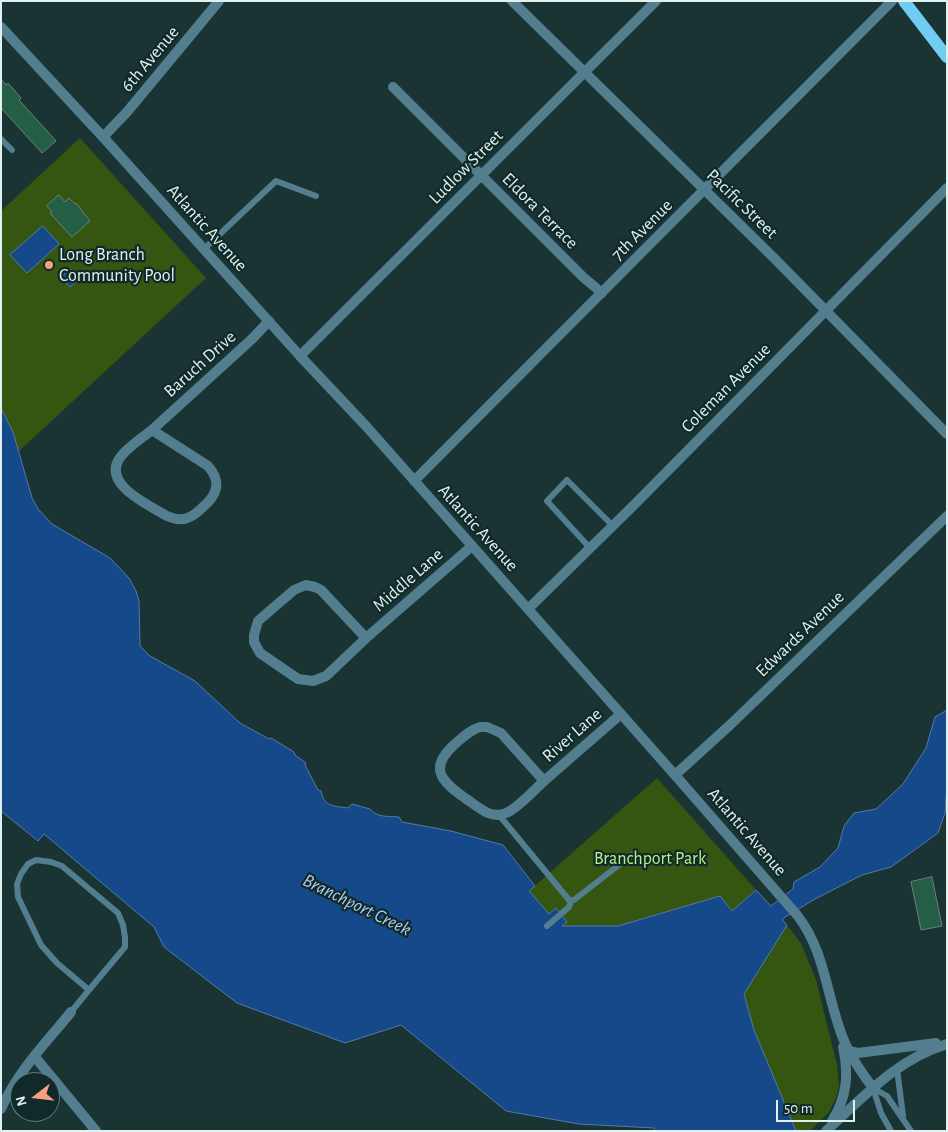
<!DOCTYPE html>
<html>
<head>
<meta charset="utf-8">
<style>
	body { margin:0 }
	#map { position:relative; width:948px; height:1132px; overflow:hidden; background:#193433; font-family:"Alegreya Sans",sans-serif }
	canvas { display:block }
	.frame { position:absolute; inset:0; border:2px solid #e1f1f0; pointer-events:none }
	.north { position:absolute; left:10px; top:1072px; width:50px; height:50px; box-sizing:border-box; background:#0f2a29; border:1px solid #637a79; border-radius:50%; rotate:254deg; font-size:14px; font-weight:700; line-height:20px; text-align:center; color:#e1f1f0 }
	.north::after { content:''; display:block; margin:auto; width:18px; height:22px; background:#f39f84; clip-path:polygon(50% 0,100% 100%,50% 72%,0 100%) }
	.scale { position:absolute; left:776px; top:1100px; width:79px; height:22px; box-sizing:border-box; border:2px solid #e1f1f0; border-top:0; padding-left:6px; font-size:15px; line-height:18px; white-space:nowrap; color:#e1f1f0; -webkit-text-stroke:4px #0f2a29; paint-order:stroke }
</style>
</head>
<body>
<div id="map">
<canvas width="948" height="1132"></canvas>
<div class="frame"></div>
<div class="north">N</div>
<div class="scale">50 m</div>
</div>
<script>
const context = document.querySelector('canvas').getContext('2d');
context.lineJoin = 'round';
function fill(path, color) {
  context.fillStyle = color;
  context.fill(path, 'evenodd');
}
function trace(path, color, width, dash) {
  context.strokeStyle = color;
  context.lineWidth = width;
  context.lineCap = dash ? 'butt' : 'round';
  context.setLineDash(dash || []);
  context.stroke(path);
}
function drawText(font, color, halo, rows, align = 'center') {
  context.font = font + ' "Alegreya Sans",sans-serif';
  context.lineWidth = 4.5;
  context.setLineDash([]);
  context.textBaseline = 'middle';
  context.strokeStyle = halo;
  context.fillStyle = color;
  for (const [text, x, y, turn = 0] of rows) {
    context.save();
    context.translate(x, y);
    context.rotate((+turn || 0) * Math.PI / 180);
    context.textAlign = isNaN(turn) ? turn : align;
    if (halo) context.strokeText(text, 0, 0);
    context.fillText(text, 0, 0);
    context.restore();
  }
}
fill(new Path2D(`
	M80,138l126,140 -187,173 -6,-19 -12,-24v-197z
	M657,778l99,112 -24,21 -12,-15 -102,30h-57l5,-5 -10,-13 -7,6 -20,-23z
	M787,925l14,18 15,37 21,85 2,22 -4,13 -6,12 -19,19h-14l-42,-101 -10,-36z`), '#355611');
const water = new Path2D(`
	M43,226l16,18 -32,29 -17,-18z
	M70,269l9,10 -9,8 -9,-9z
	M1,408l12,24 19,66 6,11 14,15 58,34 19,20 7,13 3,10 1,45 10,10 45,25 45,42 29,16 2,-1 23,14 1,3 11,8 -1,2 13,25 3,1c3,16 13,15 27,17l4,-4 18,5c7,9 19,7 29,8l3,5 49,9 52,14 32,41 -6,5 20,23 7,-6 11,14 -5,4h56l102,-30 12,15 24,-21 15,16 22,-17 1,-7 26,-15 18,-19 6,-22 10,-13 22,-4 27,-25 23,-36 9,-31 12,-7v70l-2,33 -7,20 -47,34 -29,8 -47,24 -33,20 5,6 -43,69 10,36 42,101h-141l-1,-3 -75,-4 -73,-13 -105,-86 -56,18 -108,-40 -73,-56 -10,-20 -110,-93 -6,7 -37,-30z`);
fill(water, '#164989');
trace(water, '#537ba8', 1);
const building = new Path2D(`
	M1,79l5,6 2,-2 13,15 -2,2 37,41 -14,12 -41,-45z
	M59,195l6,7 4,-4 6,6 1,-1 14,18 -18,16 -22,-24 2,-1 -5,-6z
	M932,877l10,49 -21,4 -10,-48z`);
fill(building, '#255e46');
trace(building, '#6a8175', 1);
trace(new Path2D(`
	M1,139l11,11
	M204,249l72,-68 40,15
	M590,548l-43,-47 20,-21 46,46
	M499,815l70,85h5l59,-46
	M547,926l22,-19 2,-6
	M71,1012l18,-22 36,-43v-10l-2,-12 -5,-12 -56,-47 -11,-4 -15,-2 -8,4 -7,10 -4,10 1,13 23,48 16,18 32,27
	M897,1069l6,47
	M873,1088l14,8 24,35
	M873,1088l8,25 10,18`), '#537e8f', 6);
trace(new Path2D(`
	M512,1l262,257 173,176
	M393,87l190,190 19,16
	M103,137l24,-25 92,-111
	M300,356l356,-355
	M152,430l56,36c14,16 9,29 -5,41 -11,11 -20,16 -36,9 -18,-11 -69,-33 -45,-61 8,-9 20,-17 30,-25z
	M152,430l100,-91 17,-18
	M306,585l9,2 6,3 45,48 -40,38 -13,5 -15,-2 -38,-26 -6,-11v-7l4,-14 36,-31z
	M528,609l107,-105 312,-316
	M366,638l106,-92
	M480,727h7l14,6 43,48c-10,9 -26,27 -38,32 -16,7 -29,-7 -41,-15 -24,-17 -37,-30 -10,-54 8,-7 15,-14 25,-17z
	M675,775l55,-50 217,-209
	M544,781l77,-67
	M35,1057l61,74
	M1,1109c16,-37 45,-66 70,-97`), '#537e8f', 10);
trace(new Path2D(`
	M1,27l102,110 197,219 65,69 310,350 122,140c26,33 29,74 42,112 7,23 20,42 34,61
	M414,481l478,-480
	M849,1051l9,2 78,-10
	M832,1121c15,-24 17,-46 11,-74
	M826,1131c38,-34 71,-72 121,-87`), '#537e8f', 10);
trace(new Path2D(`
	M904,1l43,56`), '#70cdf1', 12);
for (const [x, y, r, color] of [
	[49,265,5,"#f39f84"]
]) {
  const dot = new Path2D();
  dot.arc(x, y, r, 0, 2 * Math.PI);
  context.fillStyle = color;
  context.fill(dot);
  trace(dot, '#0f2a29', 2);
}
drawText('18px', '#e1f1f0', '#0f2a29', [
	["6th Avenue",150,59,-50],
	["Ludlow Street",466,167,-45],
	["Pacific Street",742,204,44],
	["Eldora Terrace",540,211,45],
	["Atlantic Avenue",207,228,48],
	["7th Avenue",642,230,-45],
	["Baruch Drive",200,364,-42],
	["Coleman Avenue",726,388,-45],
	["Atlantic Avenue",478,528,48],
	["Middle Lane",408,580,-41],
	["Edwards Avenue",800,634,-44],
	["River Lane",572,735,-41],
	["Atlantic Avenue",747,832,49]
]);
drawText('18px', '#e1f1f0', '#0f2a29', [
	["Long Branch",59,255],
	["Community Pool",59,276]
], 'left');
drawText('18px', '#b8f286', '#0f2a29', [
	["Branchport Park",650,859]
]);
drawText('italic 19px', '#aec9ef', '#0f2a29', [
	["Branchport Creek",357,905,26]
]);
</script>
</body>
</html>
